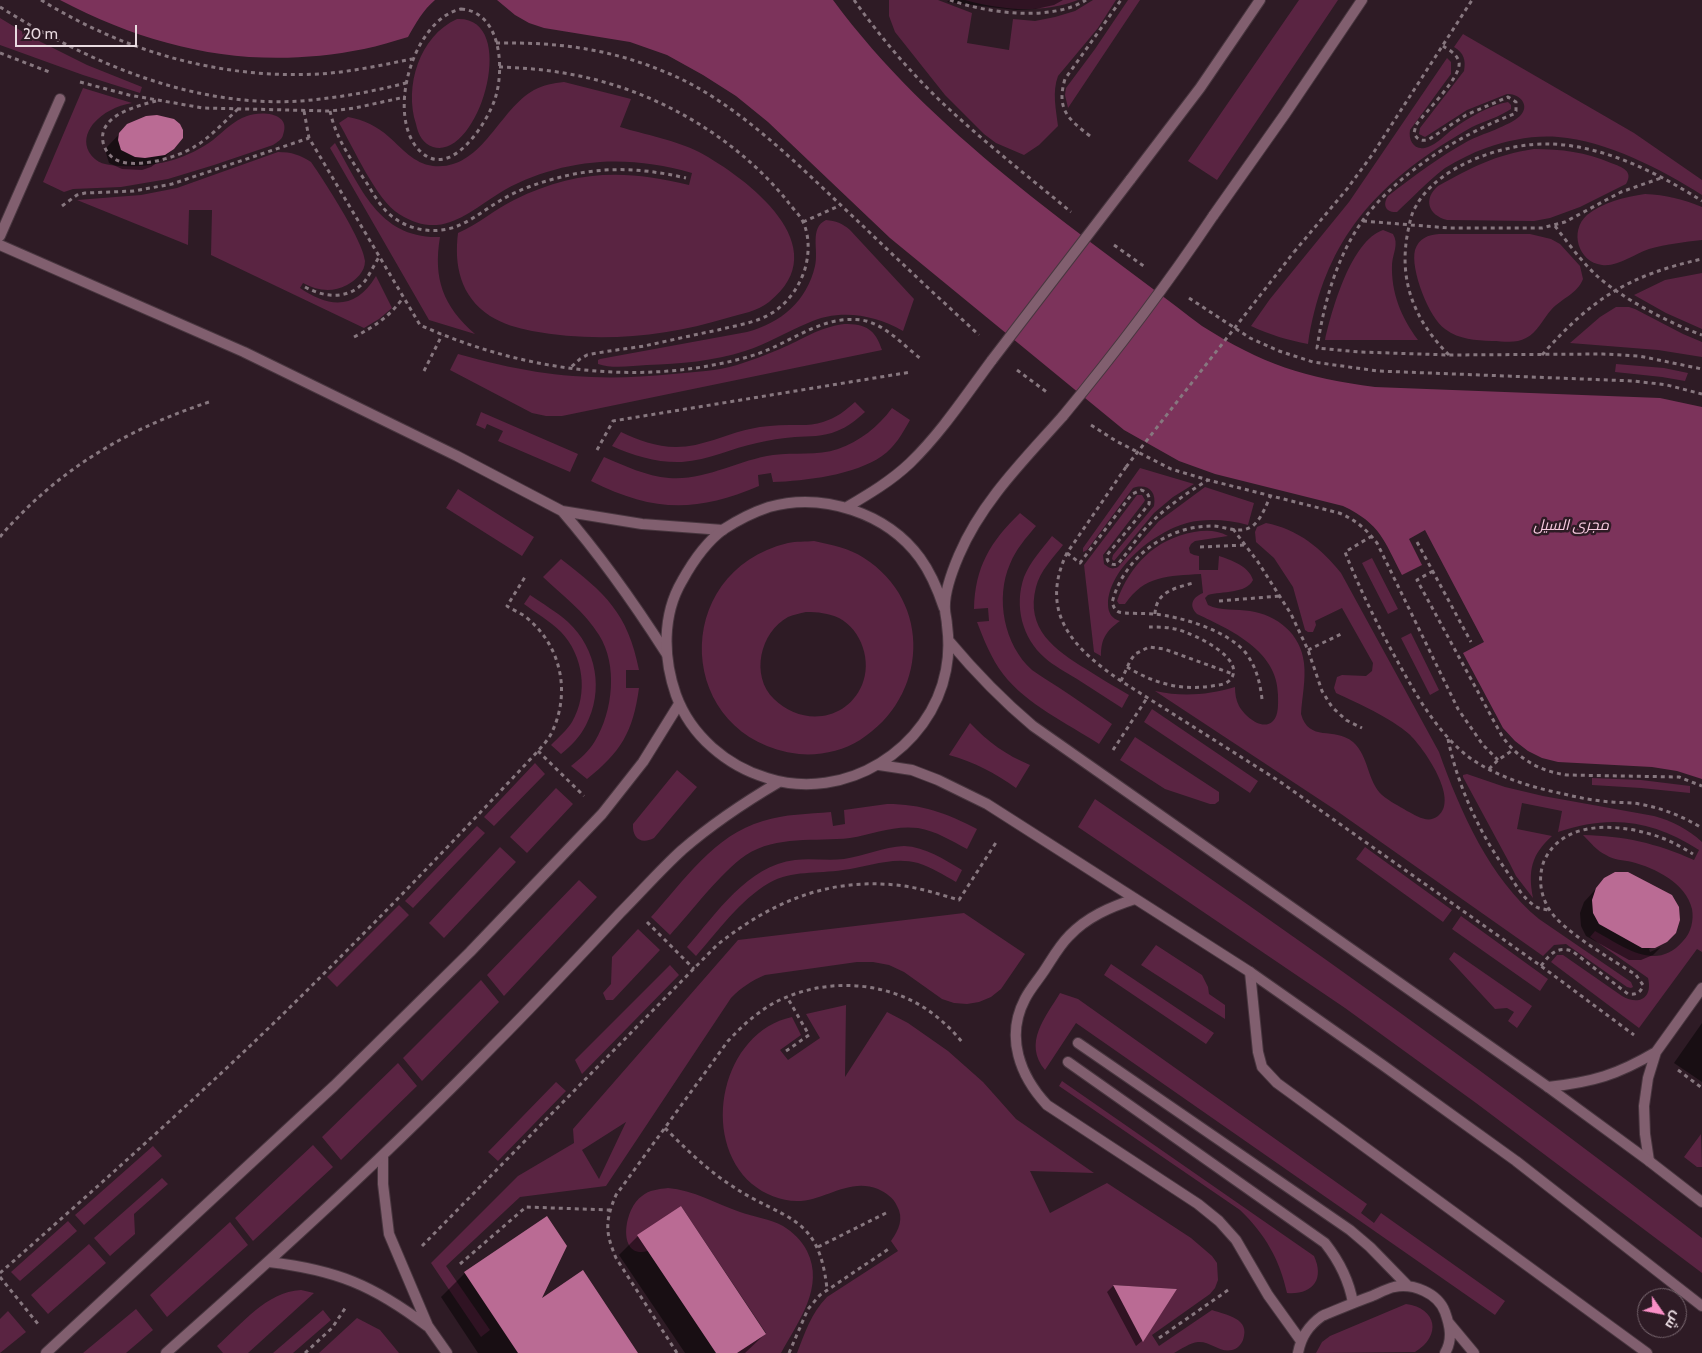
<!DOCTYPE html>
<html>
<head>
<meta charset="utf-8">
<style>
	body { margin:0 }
	#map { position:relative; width:1702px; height:1353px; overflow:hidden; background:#2e1b25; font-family:Cabin,Cairo,sans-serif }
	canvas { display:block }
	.north { position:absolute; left:1637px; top:1288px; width:50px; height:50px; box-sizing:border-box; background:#2e1b25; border:1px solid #796870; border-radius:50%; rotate:123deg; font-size:14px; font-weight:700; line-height:20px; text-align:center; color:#e9dbe1 }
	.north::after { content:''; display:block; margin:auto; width:18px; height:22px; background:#fa8fc7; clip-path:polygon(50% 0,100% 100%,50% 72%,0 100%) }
	.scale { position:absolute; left:15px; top:25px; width:122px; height:22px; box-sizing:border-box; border:2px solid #e9dbe1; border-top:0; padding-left:6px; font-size:15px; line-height:18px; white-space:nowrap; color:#e9dbe1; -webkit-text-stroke:4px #2e1b25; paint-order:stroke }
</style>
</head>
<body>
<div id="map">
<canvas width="1702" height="1353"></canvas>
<div class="north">ش</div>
<div class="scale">20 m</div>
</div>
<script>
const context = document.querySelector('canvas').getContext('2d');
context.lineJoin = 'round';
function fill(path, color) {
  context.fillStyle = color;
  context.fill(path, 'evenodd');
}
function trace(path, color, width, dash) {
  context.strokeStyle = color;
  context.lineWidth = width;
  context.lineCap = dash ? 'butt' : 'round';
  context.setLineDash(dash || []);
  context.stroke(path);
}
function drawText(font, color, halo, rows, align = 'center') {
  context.font = font + ' Cabin,Cairo,sans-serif';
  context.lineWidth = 5;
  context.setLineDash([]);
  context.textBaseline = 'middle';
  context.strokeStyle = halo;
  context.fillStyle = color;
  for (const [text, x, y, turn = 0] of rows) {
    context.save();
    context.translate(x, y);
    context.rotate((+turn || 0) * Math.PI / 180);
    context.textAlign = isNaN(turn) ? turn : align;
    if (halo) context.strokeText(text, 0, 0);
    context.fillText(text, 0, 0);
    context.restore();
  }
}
fill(new Path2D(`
	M889,0h49l34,13 -5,30 42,7 4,-31 22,2 20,-4 20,-6 18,-11h23l-18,28 -40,48c-6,16 -2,33 0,50l-19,19 -15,10 -28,-12 -12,-9 -39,-39 -50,-63 -6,-16z
	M965,0h113c-37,14 -77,10 -113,0z
	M1128,0h12l-72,108 -3,-13 1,-7 29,-39z
	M1299,0h39l-121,180 -29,-19z
	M0,18l33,20 54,27 55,22 -2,6 -57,-18 -83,-30z
	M457,19c64,-3 22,142 -24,128 -10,-3 -15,-13 -17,-23 -12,-37 3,-88 41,-105z
	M1463,34l171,99 68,47v15c-41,-26 -95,-54 -144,-58 -24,-2 -49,3 -72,11 -14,5 -28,12 -41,20 -17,13 -32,29 -48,44 -11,1 -15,-7 -9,-16 26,-20 51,-39 80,-55 14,-7 41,-15 52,-25 11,-11 -1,-23 -13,-22l-40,16 -42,27 -6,-3 1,-6 44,-57c2,-11 0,-18 -10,-24z
	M1447,58l4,4v12l-41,56c-2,11 5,22 18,17 9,-3 17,-12 25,-18 15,-11 37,-24 55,-27l3,3v4c-12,8 -26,12 -39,18 -11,6 -22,13 -33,20 -76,50 -117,106 -131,197 -20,-4 -38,-9 -57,-18l19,-27 79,-97z
	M564,82l67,17 -11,28c23,7 58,14 79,25 48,26 140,95 70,150 -11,9 -28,12 -42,16 -62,19 -130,25 -195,13 -15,-3 -29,-7 -42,-15 -30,-20 -36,-51 -32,-83 21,-9 37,-24 56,-33 60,-30 111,-31 175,-15l3,-12c-47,-13 -91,-16 -138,-3 -19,5 -39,13 -56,24 -33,21 -58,46 -99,20 -22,-13 -46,-67 -60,-91l9,-6c16,3 29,9 41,20 14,12 24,26 44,29 49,5 65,-56 101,-76 10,-5 19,-7 30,-8z
	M83,88l49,15c-16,3 -28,9 -39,21 -7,9 -9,19 -4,28 7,12 18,13 30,14 33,2 67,-6 94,-26 11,-9 20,-19 34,-24 13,-5 45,-4 36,19 -1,5 -6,7 -10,10l-59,20 -46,14 -47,8 -48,2 -9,3 -21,-10z
	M335,143c26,45 44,96 105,94 -7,42 3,69 35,97l-46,-14 -99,-172z
	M1534,149c27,0 52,3 77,14 11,4 23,8 15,21l-46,23 -30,11 -16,3 -87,-1c-19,-5 -24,-21 -9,-34 35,-19 56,-31 96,-37z
	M278,152c14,0 22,3 33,10 12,17 53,80 54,99 0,11 -9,19 -18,24 -15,8 -29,6 -44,-2l-3,5c29,20 56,22 76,-12l16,32 -13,11 -15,9 -153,-73 1,-45h-23l-1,35 -111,-45 64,-5 36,-7z
	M1645,194c21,1 38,5 57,13v33c-18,2 -35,4 -53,9 -15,5 -31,18 -47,16 -24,-3 -33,-34 -15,-50 16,-13 38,-18 58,-21z
	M826,220c10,1 16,3 24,10l64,69 -11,32c-30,-17 -64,-22 -95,-8 -22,9 -41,21 -63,28 -31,10 -65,13 -98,14 -15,1 -35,4 -49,-1v-4l2,-1 147,-27c34,-9 60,-31 68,-66 4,-16 -6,-38 11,-46z
	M1383,230l10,4c6,10 0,19 -1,30 -1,29 9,53 26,76h-93c7,-31 26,-99 58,-110z
	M1439,234h91l21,5 9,5 20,22 3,13c-6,15 -21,19 -32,31 -8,9 -14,23 -25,28 -10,6 -23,3 -34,3 -17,-1 -32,-1 -47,-12 -16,-11 -35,-60 -30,-79 4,-12 13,-15 24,-16z
	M1702,273v56l-36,-16 -32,-18 31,-15z
	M1616,307h13l6,2 48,25 19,8v15l-44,-7 -88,-7 30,-26z
	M844,324c22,0 31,5 38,26l-320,66h-16l-14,-3 -82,-43 8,-16c77,22 136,28 215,20 22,-2 44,-3 64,-9 15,-5 29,-10 43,-16 24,-10 37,-21 64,-25z
	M1616,364l48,4 24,5 -3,8 -23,-4 -47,-5z
	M855,402l10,10c-9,8 -17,15 -28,19 -14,6 -28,5 -42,6 -13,1 -26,3 -38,6 -25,5 -48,17 -75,19 -24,1 -48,-6 -70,-16l9,-14c17,8 35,15 55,15 27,0 49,-13 74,-18 13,-3 26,-4 39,-4 11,0 23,1 34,-3 13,-4 22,-11 32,-20z
	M892,408l18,12c-8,14 -15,27 -28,36 -27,19 -77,25 -109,26l-2,-9 -13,2 1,11c-64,27 -106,26 -168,-5l13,-24c21,9 42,19 65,21 36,3 69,-18 104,-23 22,-3 44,1 65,-6 22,-8 40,-22 54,-41z
	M481,412l97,42 -8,18 -72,-31 5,-10 -16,-7 -2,5 -9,-4z
	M1140,468l54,16 -21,13 -19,16 -40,48 -2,-2 1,-4 41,-49c3,-15 -7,-23 -21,-18l-46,62 -4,2v-4z
	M1205,487l49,16 -6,22c-20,-5 -41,-7 -61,-2 -33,9 -78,45 -79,81 0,9 4,15 12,17 -14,10 -19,18 -19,35l-7,-4 -10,-87 53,-70h5l3,5 -1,2 -41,53 1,9c5,4 8,6 14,3l41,-46z
	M458,489l76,48 -12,19 -76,-48z
	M1020,513l16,13c-10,12 -20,23 -26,38 -15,34 -6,81 22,106 8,6 17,11 26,17 18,12 36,24 54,37l-13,20c-32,-21 -72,-39 -96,-70 -12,-16 -19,-34 -26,-52l12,-1 -1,-13 -14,1c1,-42 16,-67 46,-96z
	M1266,523c32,6 56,26 75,50l98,179c21,59 51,127 100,167l92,63 2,5 -2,1 -4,-1 -61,-43 -12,1 -11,11 -209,-147 -179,-118c28,6 53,4 80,-4 0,7 1,13 4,19 5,9 23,26 34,15 6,-6 5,-18 5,-26 0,-44 -47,-65 -81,-81 -9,-9 -4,-17 6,-21l-2,-19c-33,2 -56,1 -76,30h-6l-2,-3c13,-36 38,-62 77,-69 12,-2 23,-2 34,4l-33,5 -4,3 -2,4 1,5 4,2 5,1v14h19l1,-14c12,4 30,10 34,24 -7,14 -31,11 -45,15l-3,3 3,7c12,6 29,4 42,6 27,4 51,23 54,52 2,17 -2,34 -3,51 8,29 33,12 52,28 16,14 14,39 29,53 7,6 17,11 25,16 10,5 21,13 31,5 22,-17 -15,-69 -29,-82 -18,-16 -51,-31 -73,-41l-2,-5 3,-11 5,-2 24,1 6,-5 1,-8 -31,-55 -27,13 1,4 -3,7h-5l-3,-2 -12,-43 -19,-29 -18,-16 -1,-10 2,-5z
	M1052,536l11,9c-10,13 -23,26 -27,42 -11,42 19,63 50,82 14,9 29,18 43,26l-7,13c-15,-10 -30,-19 -45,-29 -11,-7 -23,-13 -32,-21 -23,-20 -31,-52 -21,-81 6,-15 18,-28 28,-41z
	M814,541c18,4 35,7 50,17 69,44 64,139 -4,182 -17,11 -41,16 -61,14 -124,-15 -131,-182 -11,-211 8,-2 18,-1 26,-2zM806,612c12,0 22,1 33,6 23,12 33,44 23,67 -16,37 -61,41 -88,14 -24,-23 -14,-67 14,-82 5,-2 12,-4 18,-5z
	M1372,558l26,51 -10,5 -26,-51z
	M561,559c44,34 67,54 78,111h-13v18h13c-6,44 -18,64 -52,91l-16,-13c9,-7 18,-15 24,-25 18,-30 23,-76 4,-106 -14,-23 -37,-40 -56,-58z
	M530,595c13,9 27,17 38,27 29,27 36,69 18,103 -6,12 -15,21 -25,29l-10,-9c8,-8 16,-15 21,-23 17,-29 11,-67 -11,-90 -11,-11 -25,-19 -37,-28z
	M1411,633l28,57 -9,5 -29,-57z
	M1152,709l106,72 -8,12 -106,-71z
	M970,723c18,19 36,32 60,42l-14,23c-21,-15 -42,-26 -67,-33z
	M1135,737l84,55v9l-4,3h-5l-45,-15 -45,-29z
	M535,763l10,11 -51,52 -10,-9z
	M677,770l20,17 -43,51c-13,7 -22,0 -21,-14z
	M1467,774l38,13 38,9 111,20c18,5 34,13 48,26v110l-5,-3 -58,79 -88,-66 6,-7h6l59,41c17,10 31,2 26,-18l-58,-41 5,-6c28,15 61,42 88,10 8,-8 11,-21 9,-32 -6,-26 -37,-41 -60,-47 -9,-2 -18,-2 -26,-7 -9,-4 -16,-13 -23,-20 41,1 73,8 111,25l5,-10c-46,-30 -89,-36 -141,-18l4,-21 -40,-8 -5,26 35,7c-21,19 -24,35 -19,62l-17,-22 -6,-12 -47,-87v-2z
	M1592,778l49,2 49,6v7l-49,-5 -49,-3z
	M556,788l17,16 -46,49 -17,-16z
	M1095,799c206,141 410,286 607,439v35l-226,-170 -131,-95 -267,-181z
	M887,804c35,0 59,9 90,25l-10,20c-15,-8 -31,-18 -49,-21 -24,-3 -45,6 -68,10 -35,4 -73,-3 -104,17 -26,18 -54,56 -76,80l-19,-18c33,-36 63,-82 112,-96 22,-7 45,-7 68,-9l2,14 12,-2 -1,-14z
	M477,826l8,7 -72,75 -8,-7z
	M904,846c22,1 39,13 58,24l-6,12c-12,-7 -25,-15 -38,-19 -26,-7 -49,4 -75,7 -26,4 -51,0 -74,13 -29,17 -51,48 -73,73l-9,-9c30,-34 60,-81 108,-87 16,-2 33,1 49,-1 21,-3 39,-12 60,-13z
	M500,847l16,15 -72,76 -15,-15z
	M1365,847l87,63 -9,12 -87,-63z
	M579,880l18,17 -93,99 -17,-21z
	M399,905l10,10 -72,72 -10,-10z
	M964,913l61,41 -24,35 -10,8 -12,5 -12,2 -13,-1 -12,-4 -38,-27 -15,-7 -16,-3h-16l-92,13c-14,6 -23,12 -34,23l-125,188 -86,11 -74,69 44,64 -9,7 -50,-74 87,-87 56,-33 -1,-14 165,-189zM626,1122l-27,57 -17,-29z
	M1461,916l87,63 -8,12 -88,-62z
	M638,929l22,21 -47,50h-7l-3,-7 8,-9 1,-27z
	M1156,945l46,30 6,12 1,7 16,11v14l-84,-54z
	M1454,952l78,54 -15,22 -9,-7 6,-9 -7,-4 -12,1 -46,-50z
	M1111,964l103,69 -8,11 -102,-69z
	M670,965l9,10 -97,99 -7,-14z
	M481,980l18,22 -77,79 -19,-23z
	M1060,993l18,6 289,205 -6,9 13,10 7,-10 124,88 -10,14 -419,-292 -31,47c-22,-27 0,-52 15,-77z
	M846,1005l-1,72 42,-65 21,11 40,28 35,31 33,37 78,54 -64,-2 20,42 57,-30 84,55 21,18 5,7 1,17 -3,8 -5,6 -58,41 7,11 53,-36c14,5 39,8 31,30 -2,5 -6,9 -11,10 -12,3 -22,-9 -34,-8 -8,1 -17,7 -24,11h-377c8,-20 14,-40 30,-56l71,-46 -7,-10c8,-11 13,-23 6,-35 -4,-9 -11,-13 -19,-17 -29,-12 -53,12 -81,12 -16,0 -33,-7 -45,-17 -53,-46 -30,-152 40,-167l9,18 -21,15 8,10 32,-22 -14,-24zM1113,1285l64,4 -34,52z
	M398,1063l19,23 -76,74 -19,-23z
	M1062,1081l252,175c11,24 -2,39 -27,37 -7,-33 -22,-59 -47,-83l-181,-124z
	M556,1082l10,9 -68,70 -10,-9z
	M1701,1134l1,33h-5l-13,-10z
	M313,1145l20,22 -80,74 -18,-23z
	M153,1146l9,10 -78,69 -9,-10z
	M162,1178l6,6 -34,30 1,20 -25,22 -16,-18z
	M668,1188c25,2 49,16 72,24 14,5 30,7 43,14 10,6 19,15 24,25 18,36 -9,71 -26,102h-44l29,-20 -85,-127 -33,45c-31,9 -25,-42 -6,-55 7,-6 17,-7 26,-8z
	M68,1221l9,10 -57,50 -9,-9z
	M230,1222l18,23 -81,72 -17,-22z
	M89,1244l17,19 -58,51 -17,-19z
	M301,1290l13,3 -66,60h-25l-6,-7c25,-22 49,-54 84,-56z
	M1406,1304c31,4 36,32 9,48l-99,1 6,-11 8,-6z
	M136,1309l17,21 -27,23h-43z
	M323,1310l8,10 -38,33h-20z
	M8,1311l18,21 -26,21v-34z
	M357,1318l23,12 19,23h-80z`), '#5a2442');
fill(new Path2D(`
	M60,0h375c-12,10 -19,23 -27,37 -15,4 -29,9 -44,12 -110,22 -206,2 -304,-49z
	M497,0h336c99,134 239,226 369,326 60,38 103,52 173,61l285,11 42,9v372l-25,-8 -25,-4 -94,-5 -16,-4 -14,-7 -13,-10 -12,-13 -40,-75 21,-11 -59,-112 -16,9 13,26 -20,10c-18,-34 -21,-51 -59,-69l-128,-32 -36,-13 -55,-31 -234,-192 -122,-116 -32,-26 -33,-21 -36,-20 -37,-13 -86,-14 -15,-5 -14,-8z`), '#7c335b');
fill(new Path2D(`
	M950,0h113l-9,5 -18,4 -20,1 -69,-8z
	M128,125l50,19 -13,13 -14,10 -9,3 -20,-1 -13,-6 -3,-10 1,-6z
	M1605,879l60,63 -16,7 1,3 11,-5 -8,8 -12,5h-12l-43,-24 -5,-10 -1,-13 4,-11z
	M1702,1023v59l-28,-19z
	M547,1218l-8,83 98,52h-159l-37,-56 24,-24z
	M638,1236l127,98 -20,19h-60l-66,-98z
	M1113,1286l62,4 -33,51 -6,5 -29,-54z`), '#0007');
fill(new Path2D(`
	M157,115l17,4 6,5 3,6v8l-9,11 -9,6 -20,3 -10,-1 -14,-7 -3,-10 1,-7 8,-9 19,-8z
	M1615,872h13l44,23 7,12 1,13 -4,13 -9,9 -12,6h-13l-43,-24 -6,-11 -1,-13 4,-12 8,-10z
	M681,1206l85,128 -29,19h-21l-79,-118z
	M547,1216l20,30 -25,52 41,-28 55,83h-120l-54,-81z
	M1113,1285l64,4 -34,53z`), '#ba6b94');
const lane = new Path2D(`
	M0,236l60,-137
	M0,245l244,107 213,104 105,55 80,13 81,6
	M562,511c39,45 72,92 104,142
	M1135,899c-25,8 -48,18 -66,37 -10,10 -17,23 -25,35 -6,9 -14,18 -19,28 -20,38 -5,77 22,106l151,99 21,17 17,19 32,55 33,46
	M1250,972l8,80 4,15 15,16 370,270
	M1078,1043l272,187 20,17 38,39
	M1068,1062l257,181c15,19 24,37 28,60
	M1548,1087c45,-5 69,-12 108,-35
	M383,1156v28l6,50 39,92 19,27
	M1649,1161l-4,-27 -1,-28 4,-28 8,-26 46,-64
	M269,1262c67,8 104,23 158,64
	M1449,1323l25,30
	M1298,1353c3,-16 10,-27 24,-37 17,-7 33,-14 50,-20 7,-3 14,-7 22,-9 19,-4 44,6 51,25 5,14 8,27 0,41`);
const street = new Path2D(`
	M1130,180l70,-92 60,-88
	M1213,216l72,-102 77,-114
	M847,507c22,-13 44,-26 63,-44 31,-30 56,-68 82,-103
	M944,608c-6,-18 -13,-35 -24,-50 -33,-45 -97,-66 -151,-51 -15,5 -31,13 -45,22 -18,13 -31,32 -42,52 -20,34 -19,77 -6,114 15,41 51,71 91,83 78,25 164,-29 179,-108 3,-15 3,-30 1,-45 0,-5 -2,-11 -2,-16 -1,-16 8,-40 14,-54 23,-54 66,-96 104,-139
	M949,641c26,31 53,59 84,85l515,361 101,74 53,41
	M879,765l33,5 26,10 49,24 263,168 134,94 132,95 186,145
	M46,1353l288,-267 136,-134 132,-138 41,-52 36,-58
	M166,1353c113,-100 224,-201 329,-309 43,-43 84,-87 125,-131 21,-21 40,-43 62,-63 30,-26 63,-48 97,-68`);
trace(lane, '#48363f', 12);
trace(street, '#48363f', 12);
trace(new Path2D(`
	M41,0c85,52 178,79 278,74 32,-2 63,-9 93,-15
	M854,0c27,38 60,77 95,109 39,36 81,69 122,103
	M950,0c37,13 101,22 136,0
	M0,7c90,56 193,101 301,94 36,-3 70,-9 105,-18
	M461,9c40,3 44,59 34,90 -8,24 -44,81 -74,53 -37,-34 -8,-133 40,-143z
	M496,43c63,-1 116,6 174,31 71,30 137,100 193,152 38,37 77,73 116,109
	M1443,46c6,4 14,8 16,16 3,15 -34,50 -43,63l-2,8c3,7 7,8 14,7l38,-25 42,-18 8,5v9l-2,3c-55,21 -116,59 -151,106 -27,38 -39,83 -46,128l43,4 89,3 154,-1 36,2 63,13
	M0,53l52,20
	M499,67c39,1 77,6 115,18 67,21 131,63 174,117 5,7 13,14 16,22 6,15 5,33 0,48 -6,16 -15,29 -29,39 -17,12 -38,14 -57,19 -25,5 -50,11 -74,16 -19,3 -38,5 -57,9l-7,4 -10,9
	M80,82l49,13 74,13 127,3 25,-3 50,-11
	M156,101c-20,5 -58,15 -53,41 1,6 5,12 10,16 19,13 63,0 81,-11 17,-10 30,-25 44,-38
	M304,111l5,27 111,187c102,46 222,63 331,31 38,-11 68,-41 110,-36 23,3 42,25 60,39
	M330,111c6,28 22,50 38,74 6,10 11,19 20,28 19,18 50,23 74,11 13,-6 24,-15 36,-22 16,-10 34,-17 52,-22 48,-14 88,-13 136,-2
	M1090,136c-22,-17 -34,-27 -25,-57l56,-79
	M62,206l15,-11 8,-2 49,-2 38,-7 137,-46
	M1363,221l86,7h93l23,-6 56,-30 40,-14
	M803,222l38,-17
	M1555,226c13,17 26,35 42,50 26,23 72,47 105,59
	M1114,245l31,22
	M1294,252l53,-63 25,-34 100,-155
	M305,287c20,11 44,13 60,-6 5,-7 9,-16 14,-24
	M1189,298l61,40 29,13 34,11 65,9 256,10 33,4 35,9
	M354,337c20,-10 36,-21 49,-39
	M1449,355c-35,-35 -51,-75 -41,-124 2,-9 3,-17 8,-25 22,-41 91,-64 135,-62 54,2 107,29 151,57
	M1542,355c49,-56 87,-80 160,-96
	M1017,370l31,23
	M424,371l18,-36
	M1091,425l25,16 55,28 37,11 131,33c17,7 27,16 38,30l81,166 25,36 15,15
	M597,450l16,-29 298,-49
	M1126,467l-59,86c-29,60 7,96 54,128l158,100 262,185 93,69
	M1233,529l25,33 33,52 17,36 14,41 10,16 14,13 16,8
	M1372,536l-27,16c15,38 34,76 54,112 19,34 37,66 67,91 27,21 64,32 98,39 16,4 32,7 48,8 9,1 18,0 27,2 23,4 43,12 63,24
	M0,537c8,-10 17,-19 26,-28 53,-52 114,-84 183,-107
	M1417,542l54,100
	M1200,547l45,-2
	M1067,553l13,10 52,-69 9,-4c7,2 9,6 8,14l-42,51c-1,7 4,11 11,9 9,-11 17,-23 26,-34 18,-20 41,-36 64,-50
	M1433,571l-16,9 85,156c16,23 37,35 65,39l112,2 23,9
	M1219,601l61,-5
	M1155,614c1,-23 21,-26 38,-31
	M1308,650l33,-16
	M1127,667c26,16 54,24 85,19 6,-1 13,-1 18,-6 18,-21 -36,-46 -51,-50 -10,-3 -20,-3 -30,-3
	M1121,681l9,-20 5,-7 14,-7 15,2 69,25
	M1262,699c-2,-17 -6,-33 -17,-47 -19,-22 -63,-35 -91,-38 -9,-1 -29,0 -35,-2 -4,-1 -5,-5 -7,-9 11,-45 55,-78 102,-77 12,1 25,8 37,1 10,-6 15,-22 20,-32
	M1448,739c10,49 33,97 62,137 7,11 14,23 25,30 4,3 9,3 14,4
	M1113,750l34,-52
	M538,751l46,45
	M1489,769l9,-9 15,-10
	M647,922l47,47
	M1541,966c9,-12 16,-20 31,-15l56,43c8,1 13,-1 15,-9l-7,-10c-23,-15 -74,-44 -87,-66 -9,-15 -11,-32 -5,-48 20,-44 81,-37 118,-23 11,4 21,10 31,16
	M786,1051l23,-16 -22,-38
	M1678,1070l24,18
	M665,1128c21,21 42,42 67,58 52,35 87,27 95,103
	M422,1246l295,-301c53,-42 109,-67 179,-60 22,2 42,9 63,15l38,-59
	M818,1247l68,-34
	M460,1264l66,-57 84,3
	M0,1273c94,-83 188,-167 278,-254 89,-87 175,-177 260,-268 5,-6 11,-12 14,-19 19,-40 9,-86 -25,-114 -6,-5 -14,-8 -20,-12l18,-29
	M0,1277l38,47
	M1159,1338l72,-50
	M305,1353l27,-25 14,-21
	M677,1353l-61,-95c-11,-26 -11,-37 0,-63l112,-154c13,-14 27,-27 44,-37 55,-30 128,-24 174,21 6,5 11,11 16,17
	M789,1353l19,-44 12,-14 70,-47`), '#87777f', 3, [4, 4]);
trace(lane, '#815f6f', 10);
trace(street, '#815f6f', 10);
const streetBridge = new Path2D(`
	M992,360l138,-180
	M1063,416c53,-64 103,-130 150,-200`);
trace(streetBridge, '#48363f', 12, []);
trace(new Path2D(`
	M1126,467l168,-215`), '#87777f', 3, [4, 4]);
trace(streetBridge, '#815f6f', 10);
drawText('italic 15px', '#f8cce1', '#2e1b25', [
	["مجرى السيل",1571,526]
]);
</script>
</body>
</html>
